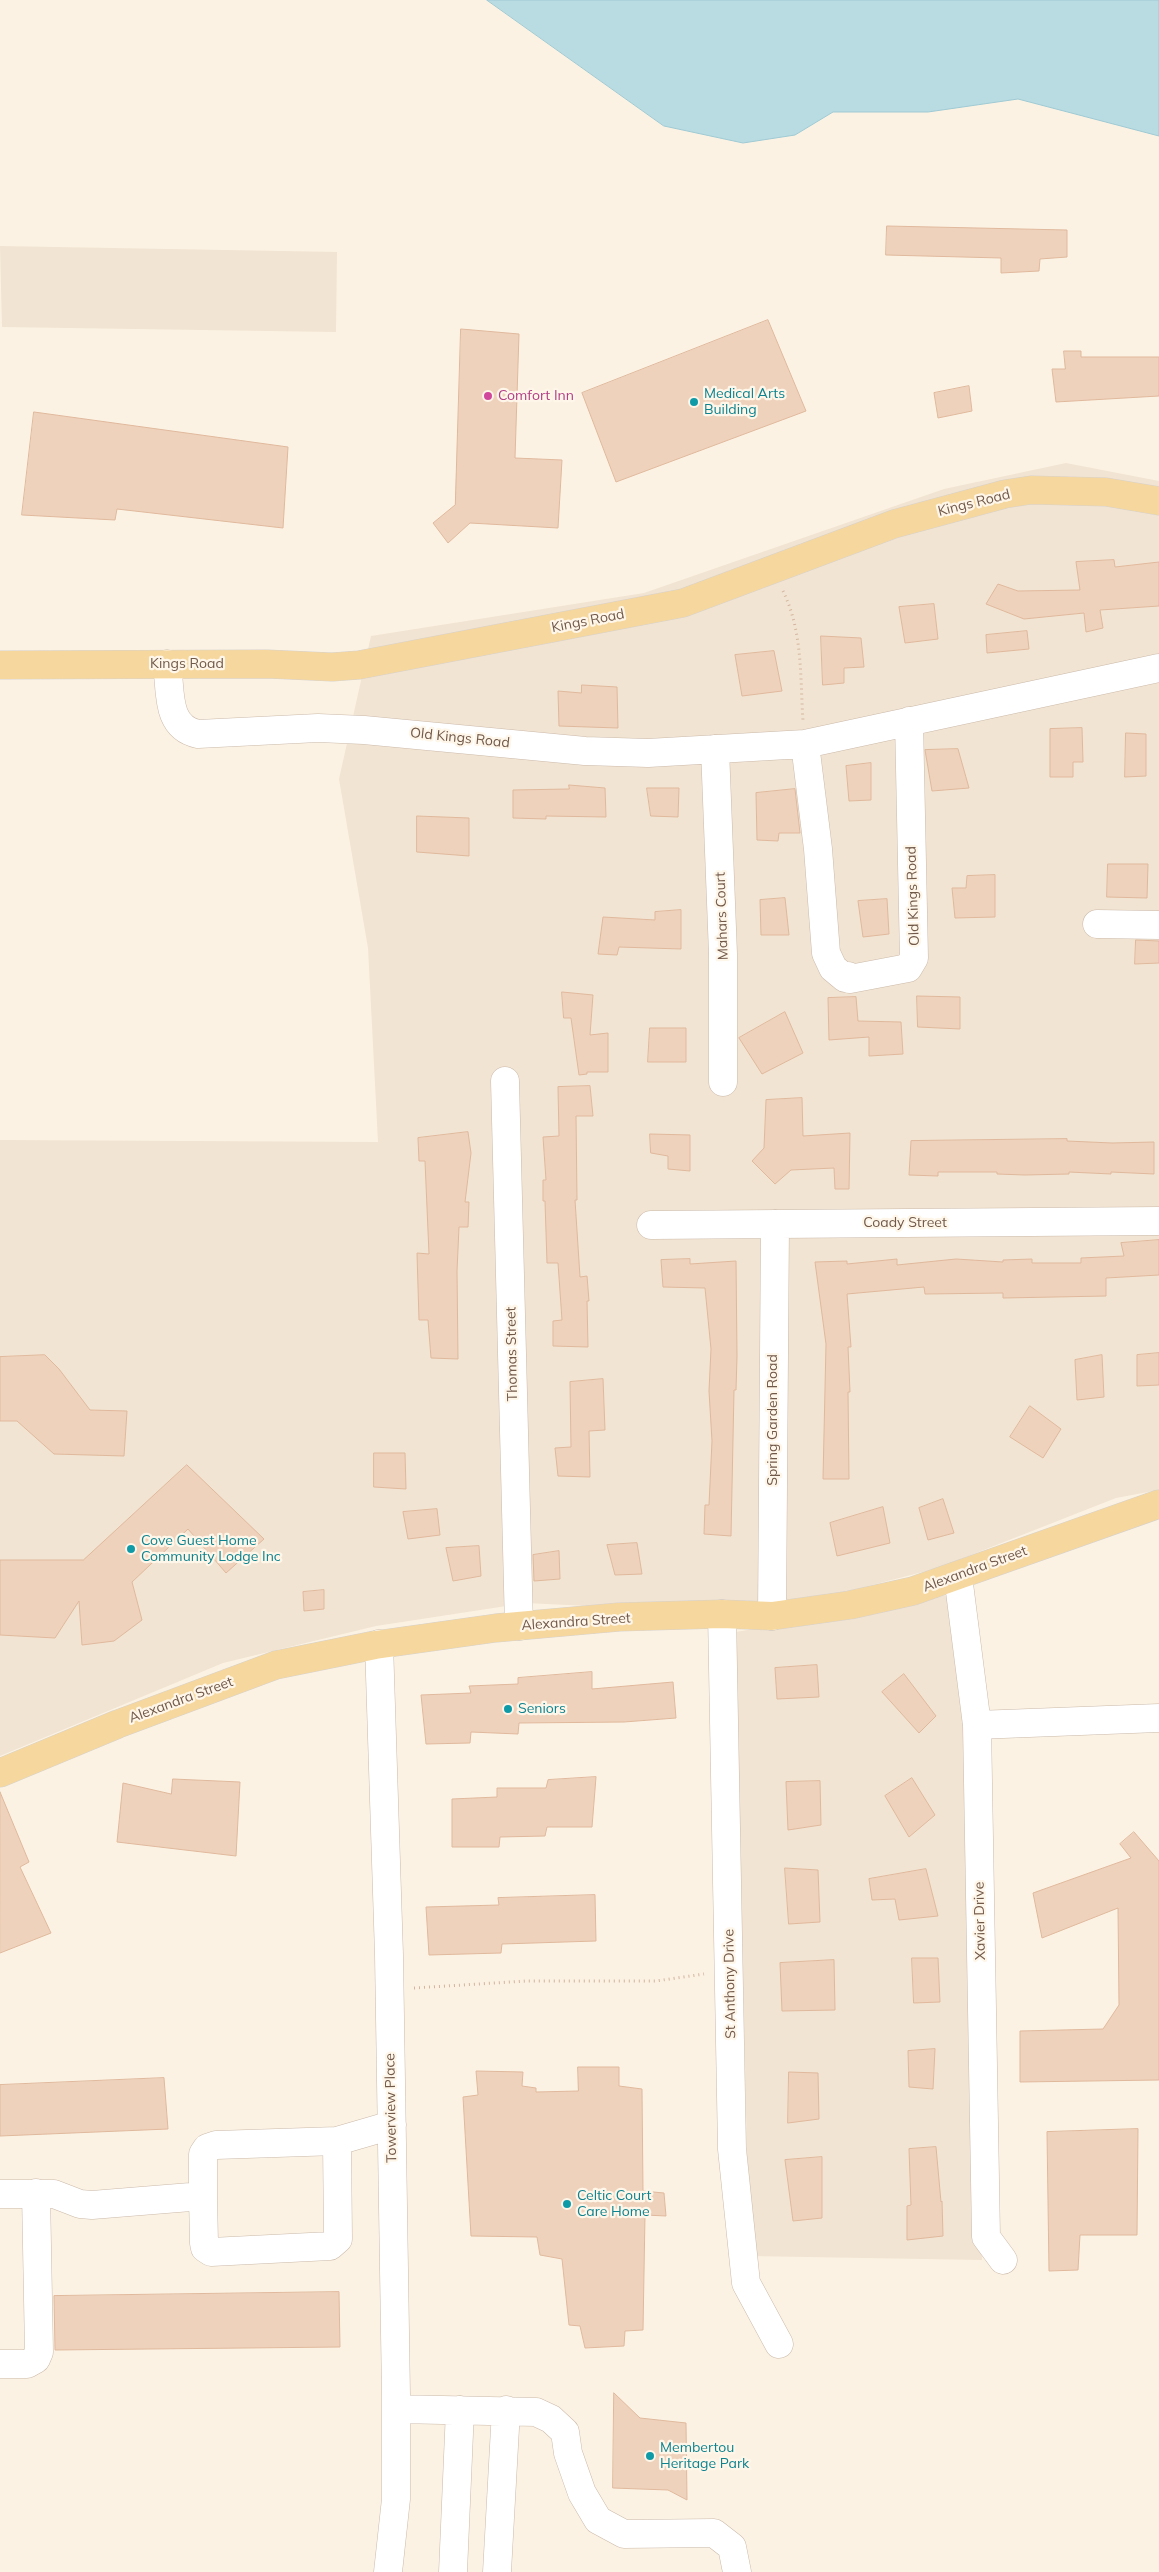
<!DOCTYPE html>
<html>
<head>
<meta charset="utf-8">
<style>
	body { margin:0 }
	canvas { display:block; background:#fbf2e3 }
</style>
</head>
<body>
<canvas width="1159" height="2572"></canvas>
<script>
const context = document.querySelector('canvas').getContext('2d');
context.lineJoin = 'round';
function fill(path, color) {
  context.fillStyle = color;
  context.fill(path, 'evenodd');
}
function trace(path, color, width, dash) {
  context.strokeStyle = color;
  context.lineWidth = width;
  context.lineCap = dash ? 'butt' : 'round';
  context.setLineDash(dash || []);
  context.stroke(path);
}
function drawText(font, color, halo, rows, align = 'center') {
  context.font = font + ' Mulish,sans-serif';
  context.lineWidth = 4.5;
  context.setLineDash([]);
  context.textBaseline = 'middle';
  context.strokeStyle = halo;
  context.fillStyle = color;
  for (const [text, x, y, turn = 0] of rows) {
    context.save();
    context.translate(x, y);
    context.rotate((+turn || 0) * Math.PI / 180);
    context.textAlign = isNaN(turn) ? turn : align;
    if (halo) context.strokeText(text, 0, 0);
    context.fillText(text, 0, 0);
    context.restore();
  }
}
fill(new Path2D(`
	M0,246l337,6 -1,80 -334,-5z
	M1066,463l93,18v1009l-43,8 -178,70 -170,44 -32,1 -210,-10 -150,23 -153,37 -223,93v-616l378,2 -10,-194 -29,-169 32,-143 273,-43 300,-104z
	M949,1595l16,136 17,529 -233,-4 -13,-624z`), '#f2e4d2');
const water = new Path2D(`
	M487,0h672v136l-141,-37 -90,13h-95l-38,23 -52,8 -79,-17z`);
fill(water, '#b9dce3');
trace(water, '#9fcad4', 1);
const building = new Path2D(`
	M887,226l180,4v27l-27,2 -1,12 -38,2v-15l-115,-3z
	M768,320l38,91 -190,71 -34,-89z
	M461,329l58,5 -4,124 47,2 -4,68 -88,-5 -22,20 -15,-20 22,-18z
	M1064,351h17v6h78v39l-103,6 -4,-33h13z
	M969,386l3,25 -34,7 -4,-25z
	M34,412l254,35 -5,81 -166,-19 -2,11 -93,-5z
	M1114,560l1,7 44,-5v44l-59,4 3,18 -17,4 -2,-19 -60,6 -38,-15 12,-20 20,7 62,-1 -4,-28z
	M934,604l4,35 -33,4 -6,-36z
	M1027,631l2,18 -42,4 -1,-18z
	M821,636l40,2 3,29 -20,1v15l-21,2z
	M774,651l8,40 -40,5 -7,-41z
	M582,685l35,2 1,41 -59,-2 -1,-35 23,2z
	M1082,728l1,34h-10v15h-23v-48z
	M1126,733l20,1v42l-21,1z
	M958,749l11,39 -37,3 -7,-41z
	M871,763v37l-22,1 -3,-35z
	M569,785l36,3 1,29 -60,-1v3l-33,-1v-28l56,-1z
	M647,788h32l-1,29 -27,-1z
	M795,789l5,44h-21l-1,8 -21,-1 -1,-47z
	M417,816l52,2v38l-52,-4z
	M1108,864h40l-1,34 -40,-1z
	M995,875v42l-40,1 -3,-30h14l1,-12z
	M785,898l4,37h-28l-1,-35z
	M887,899l2,35 -26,3 -5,-36z
	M681,910v39l-62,-2 -2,8 -19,-1 5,-37 52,3v-8z
	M1136,940l23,1v22l-24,1z
	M562,992l31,3 -3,40 18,-2v39h-21v2l-8,1 -8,-57h-7z
	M917,996l43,1v32l-42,-2z
	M856,997l2,24 43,1 2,32 -34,2v-19l-40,3 -1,-42z
	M785,1012l18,41 -41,21 -23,-36z
	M650,1028h36v34h-38z
	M590,1086l3,30h-17l1,84h-2l5,77 7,-1 2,25h-2l1,46 -35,-1v-25l9,-1 -4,-57h-11l-2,-62h-2v-21h3l-3,-43 16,-1 -1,-49z
	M802,1098l1,38 47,-3 -1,56h-14l-1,-21 -43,2 -16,14 -23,-23 12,-13 2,-48z
	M468,1132l3,21 -6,49h4l-1,25h-9l-2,44 1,88 -27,-1 -3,-38h-9l-2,-67 12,1 -4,-93h-6l-1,-23z
	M650,1134l40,1v36l-22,-2v-13l-17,-3z
	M1067,1139v2l45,2 42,-1v32l-43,-2v2l-42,-2v2l-44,1 -28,-1v-2h-59v4l-29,-1 2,-34z
	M1159,1240v35l-53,3v18l-103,2v-5l-78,1 -1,-7 -77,7 4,53h-3l2,45h-2l1,87h-26l3,-135 -11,-82 32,-1v3l50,-5v6l59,-6 47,3v-2l29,-1v4h49v-5l43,-2 -3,-13z
	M690,1259v5l46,-3 1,95 -1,34h-2l-3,146 -27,-2 1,-29h4l3,-64 -3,-50 2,-42 -6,-61 -42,-1 -2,-27z
	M1159,1353v32l-22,1v-31z
	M45,1355l14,14 31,41 37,1 -3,45 -70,-2 -37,-33h-17v-64z
	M1102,1355l2,42 -27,3 -2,-40z
	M603,1379l2,51 -16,1 1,46 -32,-1 -3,-28 16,-1 -1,-65z
	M1030,1406l31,23 -18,29 -33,-21z
	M374,1453h31l1,36 -32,-2z
	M187,1465l77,74 -38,34 -38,-44 -56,53 10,38 -28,21 -32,4 -3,-44 -24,37 -55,-3v-75h83z
	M943,1499l11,34 -26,7 -9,-32z
	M883,1507l7,36 -53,13 -7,-33z
	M437,1509l3,26 -32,4 -5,-27z
	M637,1543l5,31 -27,1 -8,-30z
	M479,1546l2,30 -28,5 -7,-33z
	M559,1551l1,28 -26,2 -1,-26z
	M324,1590v19l-20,2 -1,-19z
	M817,1665l2,32 -42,2 -2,-31z
	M592,1672v17l81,-7 3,36 -52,4 -105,1 -1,11 -47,-2 -1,11 -44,1 -5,-49 50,-2 -2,-7 49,-2v-6z
	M904,1674l32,42 -17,17 -37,-41z
	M596,1777l-4,50h-45l-2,9 -45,1 -1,10h-47v-48l45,-2v-9h49l2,-8z
	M912,1778l23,37 -26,22 -24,-41z
	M173,1779l67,3 -4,74 -119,-14 6,-59 48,11z
	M820,1781l1,44 -33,5 -2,-48z
	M0,1792l29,70 -9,5 31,66 -51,20z
	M1134,1832l25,29v219l-139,2v-51l83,-2 16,-24 -1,-97 -76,30 -9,-45 98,-35 -11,-14z
	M785,1868l33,2 2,52 -31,2z
	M926,1869l12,47 -39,4 -4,-21 -23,1 -3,-21z
	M595,1895l1,46 -94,3 -1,9 -72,2 -3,-48 73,-2 -1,-7z
	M912,1958h26l2,44 -26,1z
	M834,1960l1,50 -53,1 -2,-48z
	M935,2049l-2,40 -24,-2 -1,-36z
	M578,2067h41v19l23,3 1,102 21,2 2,23 -21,-1 -2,115 -18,1 -1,15 -39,2 -5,-22 -11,-1 -7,-66 -22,-4 -3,-18 -66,-1 -8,-139 15,-2 -2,-24 47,1 -1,14 14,2v4l42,-1z
	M789,2072l29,1 1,46 -31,4z
	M164,2078l4,51 -168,7v-51z
	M1138,2129l-1,106h-57l-2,35 -29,1 -2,-139z
	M936,2147l5,55 1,-1 1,35 -36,4v-34l4,-1 -2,-56z
	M822,2157v61l-29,3 -8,-61z
	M339,2292l1,55 -285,3 -1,-54z
	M614,2393l26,25 46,5 1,77 -19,-10 -55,-2z`);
fill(building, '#efd2bc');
trace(building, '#e0b99d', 1);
const minor = new Path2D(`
	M167,664c4,26 -2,63 31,70l120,-6 46,2 221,21 63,2 157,-9 354,-76
	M805,744l13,105 8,104 7,15 12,10 3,-2 2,3 58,-11 6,-10 -5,-237
	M715,749l8,205v128
	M1097,924l62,1
	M505,1081l14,545
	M651,1225l508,-4
	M958,1576l19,149 9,512 17,23
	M722,1614l10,535 14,134 33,61
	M772,1616l3,-392
	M379,1644l10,311 7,440v104l-8,73
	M977,1725l182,-7
	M0,2194h54l26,10 12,1 111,-9v-42l4,-6 9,-3 121,-4 55,-16
	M203,2196l1,47 1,5 6,4 119,-6 8,-7 -1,-98
	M0,2364h27l9,-5 3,-7 -3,-159
	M396,2409l140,3 15,7 14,13 3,21 14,40 16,27 26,14 90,-1 18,14 5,25
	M453,2572l7,-162
	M497,2572l9,-162`);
const major = new Path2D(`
	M0,665l267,-1 65,3 27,-2 324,-62 211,-79 111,-30 26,-4 75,2 53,9
	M0,1773l118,-49 158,-59 99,-20 121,-17 123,-11 103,-3 50,2 78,-11 63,-14 246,-87`);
trace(minor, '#cbbaaa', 29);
trace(major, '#d7d1cc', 29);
trace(new Path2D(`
	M783,591c20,41 17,86 20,130
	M414,1988l112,-7h130l48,-7`), '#d3b59f', 3, [1, 4]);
trace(minor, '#fff', 28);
trace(major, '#f6d89e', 28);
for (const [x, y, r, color] of [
	[488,396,5,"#d1479c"],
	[694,402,5,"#0f9aa8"],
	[131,1549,5,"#0f9aa8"],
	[508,1709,5,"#0f9aa8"],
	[567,2204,5,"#0f9aa8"],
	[650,2456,5,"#0f9aa8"]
]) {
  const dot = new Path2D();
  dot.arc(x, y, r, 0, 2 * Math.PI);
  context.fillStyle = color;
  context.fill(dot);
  trace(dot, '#fef6e9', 2);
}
drawText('14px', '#0d838f', '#fef6e9', [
	["Medical Arts",704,394],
	["Building",704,410],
	["Cove Guest Home",141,1541],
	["Community Lodge Inc",141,1557],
	["Seniors",518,1709],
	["Celtic Court",577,2196],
	["Care Home",577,2212],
	["Membertou",660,2448],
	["Heritage Park",660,2464]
], 'left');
drawText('14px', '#b23c85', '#fef6e9', [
	["Comfort Inn",498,396]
], 'left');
drawText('14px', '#71594a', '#fef6e9', [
	["Kings Road",974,503,-14],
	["Kings Road",588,621,-11],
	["Kings Road",187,664],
	["Old Kings Road",460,738,6],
	["Old Kings Road",913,896,-92],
	["Mahars Court",722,916,-92],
	["Coady Street",905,1223],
	["Thomas Street",512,1354,-91],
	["Spring Garden Road",773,1420,-90],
	["Alexandra Street",975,1569,-20],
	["Alexandra Street",576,1622,-4],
	["Alexandra Street",181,1700,-20],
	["Xavier Drive",980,1921,-91],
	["St Anthony Drive",730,1984,-91],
	["Towerview Place",391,2108,-91]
]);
</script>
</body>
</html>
